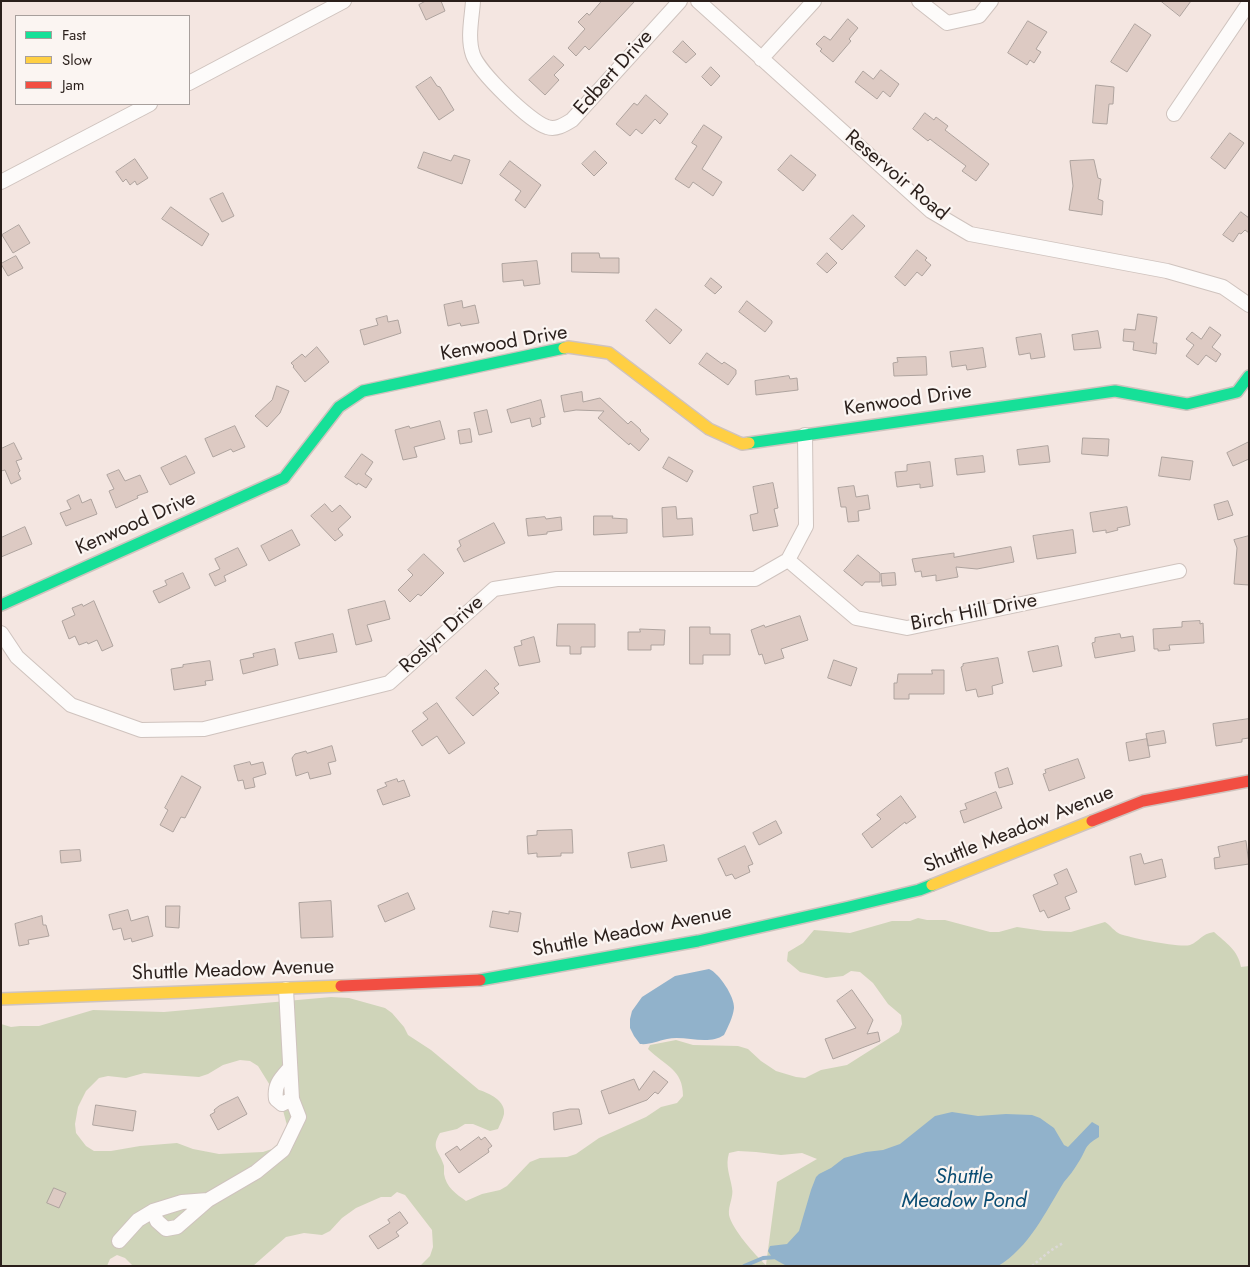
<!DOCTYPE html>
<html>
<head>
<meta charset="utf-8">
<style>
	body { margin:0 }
	#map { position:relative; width:1250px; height:1267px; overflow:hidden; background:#f4e6e1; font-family:Jost,sans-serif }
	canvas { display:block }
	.frame { position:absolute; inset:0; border:2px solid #2a1f1b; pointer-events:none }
	.legend { position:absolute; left:15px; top:15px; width:175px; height:90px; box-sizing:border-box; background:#fbf5f2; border:1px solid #a79f9c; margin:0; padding:6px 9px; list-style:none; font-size:15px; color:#2a1f1b }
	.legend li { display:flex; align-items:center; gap:10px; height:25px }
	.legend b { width:25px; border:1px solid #a79f9c }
</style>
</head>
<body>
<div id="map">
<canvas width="1250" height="1267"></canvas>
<div class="frame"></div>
<ul class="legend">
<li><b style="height:6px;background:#16e098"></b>Fast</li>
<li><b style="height:6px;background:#ffcf43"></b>Slow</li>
<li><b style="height:6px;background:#f24e42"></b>Jam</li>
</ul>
</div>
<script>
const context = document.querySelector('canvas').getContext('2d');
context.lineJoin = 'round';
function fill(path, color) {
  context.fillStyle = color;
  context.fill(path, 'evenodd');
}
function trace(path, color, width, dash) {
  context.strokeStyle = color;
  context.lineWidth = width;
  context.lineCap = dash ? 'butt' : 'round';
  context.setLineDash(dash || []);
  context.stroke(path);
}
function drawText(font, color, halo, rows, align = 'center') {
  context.font = font + ' Jost,sans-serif';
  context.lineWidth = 4.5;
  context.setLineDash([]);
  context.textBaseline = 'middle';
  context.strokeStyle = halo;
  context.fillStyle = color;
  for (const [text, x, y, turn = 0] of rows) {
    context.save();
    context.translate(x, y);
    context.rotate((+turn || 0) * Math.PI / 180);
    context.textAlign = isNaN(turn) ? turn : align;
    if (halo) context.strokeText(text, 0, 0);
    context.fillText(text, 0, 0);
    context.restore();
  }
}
fill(new Path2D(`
	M918,918l9,2h18l45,12h9l18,-5 27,4 27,1 34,-10c5,3 10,10 15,12 11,4 60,14 70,11 10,-4 11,-11 24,-13 12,11 24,18 27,35l8,-1v300h-829l10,-10 3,-9 -1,-17 -27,-35 -8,-3 -6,5h-10l-25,11 -14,10 -12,13 -8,4 -18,-2 -18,4 -33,29h-120l-8,-8 -8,-3 -7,4 -3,7h-106v-242l10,3 9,-1h19l54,-16 71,2 167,-15 18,1 36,10 7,5 12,14 4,8 23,15 48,40c10,3 27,11 25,24 -1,5 -4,10 -6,15l-8,2 -17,-7h-8l-8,5 -17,4c-10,16 0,18 4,33 0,1 0,7 0,8 2,13 12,20 22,27l16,-7 18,-4 7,-4 23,-24 10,-4 27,-1 9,-3 23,-16 47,-21 15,-10 16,-4 6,-7c0,-27 -18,-30 -35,-47l2,-4 26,-5 17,5 45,1 10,3 13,12 15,10 20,6 9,1 16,-8 26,-5 52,-33 3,-8 -1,-9 -13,-11 -15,-21 -13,-11 -9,-1 -8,5 -17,2 -26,-6 -13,-11 1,-9 15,-9 11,-13 36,3 42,-12h18zM240,1060l10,1 8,5 23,37 7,26 -3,8 -13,12 -9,3 -44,2 -26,-5 -16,-6 -37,3 -29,5h-17l-8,-5 -10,-13 -1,-9 3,-17 8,-16 13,-13 9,-2 18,2 18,-5 55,4 9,-3 15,-9zM738,1151l18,1 25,3 21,-2 15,6 -40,23 -11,83c-11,-10 -34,-36 -37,-50 -1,-10 5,-18 3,-27 -2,-13 -7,-22 -3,-35z`), '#cfd4b9');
fill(new Path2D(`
	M709,969c10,4 26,28 25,39 -1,9 -6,19 -10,27 -16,11 -39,0 -57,4 -10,2 -17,6 -27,5l-6,-8 -4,-8v-9l2,-8 10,-14 33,-21z
	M952,1112l26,4 28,-2 26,1 8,3 14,10 10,17 4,2 24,-25 7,4v11c-16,9 -12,13 -21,26 -4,7 -9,13 -14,19 -18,29 -35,66 -66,84h-211c-8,-4 -15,-7 -19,-15l2,-5 17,-2 12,-13 12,-41 5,-13 3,-3 12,-6 13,-10 22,-6 17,-2 17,-6 35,-28z`), '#91b2cb');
trace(new Path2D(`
	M744,1266l19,-8 15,-1`), '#91b2cb', 4);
const building = new Path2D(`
	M426,1h15l4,10 -19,9 -7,-15z
	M602,1h33l-46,49 -4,-4 -9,10 -8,-8 17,-19 -7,-7 9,-9 2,2z
	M1161,1h30l-11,15z
	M848,19l10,9 -9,11 2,2 -18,21 -13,-11 2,-2 -6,-5 8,-8 6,4z
	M1028,21l19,11 -11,17 5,3 -7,11 -4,-3 -3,5 -19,-12z
	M1135,24l16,11 -24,37 -16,-10z
	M683,41l13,13 -10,9 -13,-11z
	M554,56l10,9 -10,10 5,5 -14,15 -16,-15z
	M711,67l9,9 -9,10 -9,-9z
	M881,70l18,14 -9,13 -7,-6 -6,8 -22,-17 8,-11 10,8z
	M431,77l6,9 3,1 14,23 -15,10 -23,-33z
	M1096,85l18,2 -1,17h-4l-2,20 -14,-1z
	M646,95l22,19 -8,10 -5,-5 -13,15 -6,-5 -6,7 -14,-12 18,-21 3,2z
	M925,113l9,7 2,-3 12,9 -3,4 44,34 -13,17 -14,-10 4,-5 -31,-23 -5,-4 -2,2 -15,-12z
	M704,125l18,12 -20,32 20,13 -9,14 -20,-14 -4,6 -14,-9 22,-33 -5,-3z
	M1230,133l14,10 -19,26 -14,-11z
	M595,151l12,12 -13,13 -12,-12z
	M424,152l27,9 3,-6 16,5 -8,24 -44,-16z
	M791,155l25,20 -13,16 -25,-21z
	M135,159l13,19 -11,7 -2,-4 -5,4 -4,-6 -3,3 -7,-10z
	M1094,160l4,18 3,1 -3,20 5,2 -1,14 -33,-5 4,-24 -3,-25z
	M510,161l31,24 -16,23 -10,-8 6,-9 -21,-16z
	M223,193l11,23 -12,6 -12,-23z
	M171,207l38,27 -7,12 -40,-27z
	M1241,212l8,6v15l-4,-3 -4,4 -2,-1 -6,9 -10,-7z
	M853,215l12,11 -23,24 -12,-11z
	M19,225l11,18 -17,10 -11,-18z
	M917,250l10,8 -2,2 6,5 -9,11 -5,-4 -12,14 -10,-9z
	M572,253h27l1,5h19v15l-47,-1z
	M827,253l10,10 -10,10 -10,-9z
	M16,256l7,12 -15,8 -7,-12z
	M537,261l3,23 -16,2 -1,-6 -20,2 -1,-18z
	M711,278l11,9 -7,7 -10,-8z
	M462,301l1,7 12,-3 4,18 -18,3 -1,-3 -12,3 -4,-21z
	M747,301l25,20v2l-7,9 -26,-20z
	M656,309l26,21 -12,14 -24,-23z
	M1138,314l19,3 -4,26h4l-1,11 -23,-4 1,-8 -11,-1 1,-12 11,1z
	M387,316l1,6 10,-2 3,13 -37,12 -4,-15 18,-5 -2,-6z
	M1210,327l11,8 -9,12 9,7 -5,8 -10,-7 -8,10 -12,-9 8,-11 -8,-6 6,-7 9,7z
	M1098,331l3,17 -27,2 -2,-15z
	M1041,334l4,23 -14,2 -1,-6 -11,2 -3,-17z
	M317,347l12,15 -24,20 -12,-15 1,-1 -3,-3 11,-9 3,3z
	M983,348l3,19 -19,3 -1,-5 -14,2 -2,-15z
	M707,353l15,11 2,-2 12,8v4l-8,11 -29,-21z
	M926,357l1,18 -33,1 -1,-13 5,-1 -1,-4z
	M789,376l1,3 7,-1 1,12 -42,5 -1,-14z
	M277,386l12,5 -9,22 -13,14 -12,-11 17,-16z
	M582,392l1,10 17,-4 28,26 3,-3 10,9 -1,1 9,8 -10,12 -9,-8 -1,2 -31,-27 6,-7 -28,-1 -12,2 -3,-16z
	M541,400l4,17 -5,1 1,6 -9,3 -2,-9 -19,5 -4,-13z
	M487,410l5,22 -13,3 -5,-22z
	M440,421l5,18 -31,8 3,10 -14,3 -8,-30 14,-4 1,2z
	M235,426l10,21 -12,5 -2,-3 -18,8 -8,-18z
	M470,429l2,13 -12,2 -2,-13z
	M1083,438l26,1 -1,17 -26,-2z
	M1249,442v17l-16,7 -6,-13z
	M14,443l8,16 -6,2 4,10 -2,2 3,6 -10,5 -6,-14 -4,1v-22z
	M1048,446l2,16 -31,3 -2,-15z
	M362,454l11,8 -8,12 7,5 -6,9 -8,-5 -1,2 -12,-8z
	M186,456l9,17 -25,12 -9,-17z
	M983,456l2,16 -28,3 -2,-16z
	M669,457l24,14 -6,11 -24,-14z
	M1162,457l31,4 -3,19 -31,-4z
	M930,462l3,24 -13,2v-4l-23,3 -2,-15 12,-1v-6z
	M119,470l6,11 15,-6 8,17 -11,4 1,2 -22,10 -7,-17 5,-2 -7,-14z
	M773,483l5,25 -4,1 4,17 -25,5 -3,-16 8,-2 -5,-26z
	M854,486l2,11 12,-2 2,14 -12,2 1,10 -11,1 -2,-15h-5l-3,-19z
	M79,495l3,8 9,-4 6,15 -31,12 -6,-13 11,-4 -4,-8z
	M1228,501l5,14 -15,5 -4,-15z
	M325,504l7,8 8,-7 11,12 -13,12 5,6 -8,6 -24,-25z
	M676,507l1,12 15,-1 1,17 -30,2 -1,-29z
	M1127,507l3,18 -13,3 1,2 -12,3v-3l-13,2 -3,-19z
	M594,516h19l-1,2 15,1v14l-33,2z
	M545,517l1,2 15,-2 1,13 -15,2v2l-19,2 -2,-17z
	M494,523l11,20 -41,19 -7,-13 4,-3 -2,-5z
	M25,527l7,17 -31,13v-19z
	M292,530l8,15 -31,16 -8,-15z
	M1073,530l3,23 -39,6 -4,-23z
	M1249,536v49l-15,-1 3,-36 -3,-8z
	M1011,547l3,15 -37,7 -21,-2 2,10 -22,4v-6l-14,2 -1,-6 -6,1 -3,-13 42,-6v4z
	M238,548l9,17 -23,11 2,5 -11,5 -6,-12 11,-5 -5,-10z
	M424,554l20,19 -23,23 -3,-2 -8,8 -12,-12 15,-15 -5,-5z
	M858,555l22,18v9h-15l-3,4 -18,-15z
	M183,573l7,15 -31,15 -6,-12 14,-6 -2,-4z
	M895,573l1,12 -14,1 -1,-12z
	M94,601l19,45 -11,5 -5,-11 -9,4 -1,-2 -8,3 -4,-9 -6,3 -7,-18 13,-6 -3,-7 10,-4 1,2z
	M385,601l5,18 -23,6 5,16 -16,4 -8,-35z
	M800,616l8,24 -27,9 3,9 -19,6 -3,-10 -3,1 -8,-25 13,-5 1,2z
	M1200,621v3l3,-1 1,20 -35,2 1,5 -12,1v-2h-4l-1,-20 29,-2v-5z
	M558,624h37v23h-14v7h-11v-8h-13z
	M690,627h20v7h20v21h-27v9h-13z
	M640,629l25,1 -1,15h-13v5h-23v-18h12z
	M333,634l4,18 -38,7 -4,-16z
	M1120,634l1,4 12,-2 2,15 -40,7 -3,-15 3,-1v-4z
	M534,637l6,25 -21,4 -5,-19 8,-2 -1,-4z
	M1058,646l4,20 -29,6 -5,-20z
	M275,649l3,16 -35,9 -3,-14 14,-3 -1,-3z
	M998,658l5,25 -11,3 1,8 -15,3 -2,-8 -10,2 -5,-24 2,-1v-2z
	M834,660l23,8 -6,18 -23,-8z
	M210,661l3,19 -8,1 1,4 -32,5 -3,-21 12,-2v-2z
	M486,670l13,14 -5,4 5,5 -26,23 -17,-18z
	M932,670h12v24h-35v5h-15v-16h3l1,-9h34z
	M437,703l28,40 -16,11 -12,-18 -15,10 -10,-15 16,-12 -5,-6z
	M1249,719v19l-7,1v3l-26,4 -3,-22z
	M1164,731l2,12 -18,3 -2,-12z
	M1147,739l3,18 -21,4 -3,-18z
	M332,746l4,15 -8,2 3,11 -21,5 -2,-7 -12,4 -4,-18 3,-4 11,-3 1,2z
	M1078,759l7,19 -36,13 -6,-17 3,-1 -1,-3z
	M250,762l1,3 12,-3 3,12 -13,4 2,9 -10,2 -2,-9 -5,1 -4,-15z
	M1008,768l5,16 -14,4 -4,-15z
	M182,776l19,11 -16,31 -4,-1 -8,15 -13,-7 8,-15 -3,-2z
	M397,779l1,3 6,-2 6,16 -27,9 -6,-15 10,-4 -2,-3z
	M996,792l6,16 -38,15 -4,-12 7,-2 -2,-5z
	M901,796l15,21 -10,7 -1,-2 -33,26 -10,-14 19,-15 -4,-4z
	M776,821l6,12 -23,12 -6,-12z
	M572,830l1,23h-12v3l-24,1v-4l-9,1 -1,-18 10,-1v-4z
	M1246,841l3,23 -34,5 -1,-11 6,-1 -2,-10z
	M664,845l3,16 -36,7 -3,-15z
	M745,846l8,18 -5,2 2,6 -15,7 -3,-5 -6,2 -8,-17z
	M80,850l1,11 -20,2 -1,-12z
	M1141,854l3,10 18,-5 4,18 -31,8 -5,-28z
	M1067,869l10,23 -12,5 5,12 -22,9 -4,-8 -4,2 -7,-17 25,-11 -4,-9z
	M408,893l7,16 -30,13 -7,-16z
	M331,901l2,36 -32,1 -2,-35z
	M166,906h14l-1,22 -13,-1z
	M128,910l3,11 17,-5 5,20 -21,6 -1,-4 -7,2 -3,-12 -8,2 -4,-15z
	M493,911l16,3v-3l12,2 -3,19 -28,-5z
	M42,916l1,9h3l3,11 -21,4 1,4 -10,2 -4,-22z
	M852,990l21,30 -6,14 11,-2 2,9 -47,18 -8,-20 31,-11 -19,-27z
	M654,1071l14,11 -10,12 -3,-2 -8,8 -38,14 -8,-23 33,-12 5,11z
	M238,1097l9,17 -29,16 -8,-15 5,-3 -1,-2 5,-4z
	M96,1105l40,6 -3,20 -40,-6z
	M570,1109h9l3,15 -28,6 -1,-17z
	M479,1137l2,3 4,-3 7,9 -4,3 1,3 -30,21 -14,-19 12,-8 3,4z
	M54,1188l12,5 -7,15 -12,-5z
	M400,1212l8,11 -12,9 3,4 -21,13 -9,-13 21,-13 -2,-3z`);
fill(building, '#ddcac3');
trace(building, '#aea39e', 1);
const street = new Path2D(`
	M473,1c-1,17 -6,37 0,54 6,17 57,67 74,72 9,3 17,-2 25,-7l108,-119
	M698,1l233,210 39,23 197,37 56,16 26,18
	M919,1l28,22 32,-7 12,-15
	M761,59l53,-58
	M189,83l155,-82
	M1174,114l75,-111
	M1,182l149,-78
	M788,560l68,58 51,10 272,-57
	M1,633l16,24 54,48 70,25 63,-1 185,-46 105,-94 63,-10h198l33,-19 18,-34 -1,-91
	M289,1069c-9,10 -15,16 -13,30l6,5 10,-5
	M153,1211l4,10 9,8 11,-2 31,-27
	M119,1241l19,-21 15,-9 29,-9 26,-2 48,-28 27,-22 16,-33 -7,-18 -6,-110`);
const fast = new Path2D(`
	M749,443l366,-52 72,13 50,-12 12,-16
	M1,605l283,-127 55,-71 24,-16 201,-43
	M480,980l218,-39 151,-34 70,-17 13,-5`);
const slow = new Path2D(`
	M564,348l4,-1 41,6 100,76 33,15 7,-1
	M932,885l160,-64
	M1,999l340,-13`);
const jam = new Path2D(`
	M1092,821l51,-20 106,-20
	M341,986l139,-6`);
trace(street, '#cfc3be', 16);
trace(fast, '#cfc3be', 14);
trace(slow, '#cfc3be', 14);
trace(jam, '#cfc3be', 14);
trace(new Path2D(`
	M1032,1266l18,-15 13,-8`), '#dcd8d7', 2.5, [2.5, 2.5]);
trace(street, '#fdfbfa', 14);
trace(fast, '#16e098', 11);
trace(slow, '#ffcf43', 11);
trace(jam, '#f24e42', 11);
drawText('20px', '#2a1f1b', '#fbf5f2', [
	["Edbert Drive",614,73,-48],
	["Reservoir Road",896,176,40],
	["Kenwood Drive",504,344,-10],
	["Kenwood Drive",908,401,-8],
	["Kenwood Drive",136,524,-24],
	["Birch Hill Drive",974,613,-11],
	["Roslyn Drive",442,635,-42],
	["Shuttle Meadow Avenue",1019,830,-22],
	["Shuttle Meadow Avenue",632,932,-11],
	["Shuttle Meadow Avenue",233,971,-2]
]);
drawText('italic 21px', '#0b4d73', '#fbf5f2', [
	["Shuttle",964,1178],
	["Meadow Pond",964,1202]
]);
</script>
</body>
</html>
